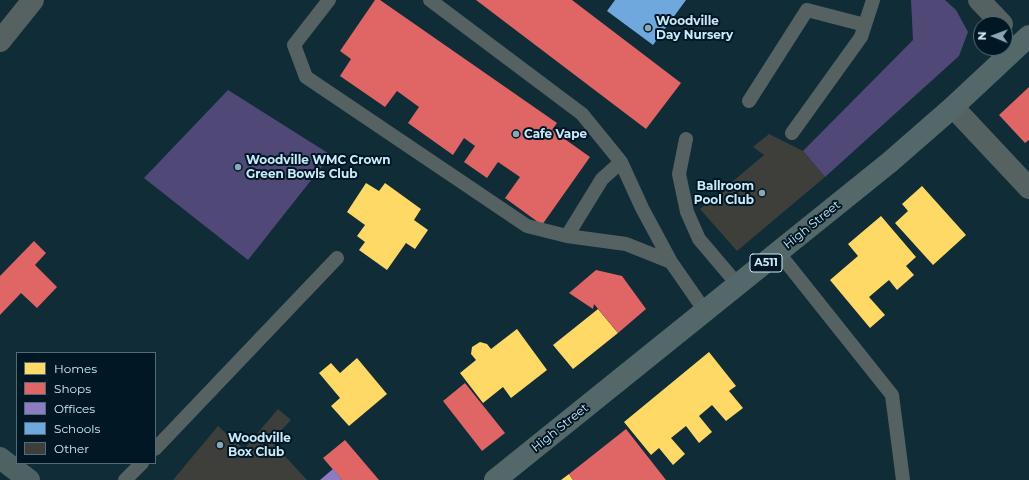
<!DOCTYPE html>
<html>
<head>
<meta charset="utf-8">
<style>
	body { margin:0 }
	#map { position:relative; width:1029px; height:480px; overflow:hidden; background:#102c37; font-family:Montserrat,sans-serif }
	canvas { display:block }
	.legend { position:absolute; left:16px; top:352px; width:140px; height:112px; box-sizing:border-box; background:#011824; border:1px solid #526c7a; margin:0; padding:5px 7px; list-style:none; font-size:12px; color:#cbe9fa }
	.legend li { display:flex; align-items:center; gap:8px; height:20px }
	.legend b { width:20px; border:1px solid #526c7a }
	.north { position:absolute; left:973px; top:16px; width:40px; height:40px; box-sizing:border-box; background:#011824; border:1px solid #526c7a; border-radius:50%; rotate:271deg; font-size:11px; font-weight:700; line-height:16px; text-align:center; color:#cbe9fa }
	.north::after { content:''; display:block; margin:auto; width:14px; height:18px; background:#8aa7b6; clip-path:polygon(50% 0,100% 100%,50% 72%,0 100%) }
</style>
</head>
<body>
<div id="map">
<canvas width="1029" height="480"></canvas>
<ul class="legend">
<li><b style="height:11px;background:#ffd966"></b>Homes</li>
<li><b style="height:11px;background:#e06666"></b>Shops</li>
<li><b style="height:11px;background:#8e7cc3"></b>Offices</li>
<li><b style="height:11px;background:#6fa8dc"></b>Schools</li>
<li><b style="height:11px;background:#3e3f3b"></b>Other</li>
</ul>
<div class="north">N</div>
</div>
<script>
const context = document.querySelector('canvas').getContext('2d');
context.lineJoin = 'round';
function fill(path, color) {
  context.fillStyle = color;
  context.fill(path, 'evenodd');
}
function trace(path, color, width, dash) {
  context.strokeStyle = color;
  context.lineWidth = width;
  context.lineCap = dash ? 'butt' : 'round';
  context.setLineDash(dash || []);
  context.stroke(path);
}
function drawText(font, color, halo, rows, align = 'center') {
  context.font = font + ' Montserrat,sans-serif';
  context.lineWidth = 4;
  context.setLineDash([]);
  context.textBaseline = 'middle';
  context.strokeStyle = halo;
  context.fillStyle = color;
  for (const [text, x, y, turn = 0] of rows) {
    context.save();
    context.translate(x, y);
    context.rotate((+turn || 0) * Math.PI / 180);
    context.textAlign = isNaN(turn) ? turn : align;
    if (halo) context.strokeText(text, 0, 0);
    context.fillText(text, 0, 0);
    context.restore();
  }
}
fill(new Path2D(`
	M911,0h34l11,10 12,22 -9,24 -134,121 -22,-26 110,-111z
	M228,90l103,65 -83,105 -104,-82z`), '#504978');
fill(new Path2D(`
	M366,183l13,8 6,-8 36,26 -7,11 14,10 -13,19 -9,-6 -19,27 -28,-20 6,-8 -8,-6 8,-11 -18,-13z
	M922,186l44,49 -33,30 -38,-42 13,-12 -6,-7z
	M881,216l35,41 -10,9 8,9 -17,15 -8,-10 -20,17 16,18 -15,13 -40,-48 28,-24 -10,-12z
	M598,309l20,24 -45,36 -20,-24z
	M517,329l30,41 -36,28 -8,-11 -20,16 -23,-30 16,-13 -5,-6 1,-7 8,-5 7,2 4,5z
	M709,352l27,34 -7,5 14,17 -17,13 -14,-16 -13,11 13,16 -6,5 -7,6 -13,-17 -15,12 14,16 -12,11 -14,-17 -8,7 -27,-33z
	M357,358l30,36 -38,32 -18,-20 9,-8 -21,-25 12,-10 9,10z
	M569,474l4,6h-12z`), '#ffd966');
fill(new Path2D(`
	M375,0h5l177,123 -5,7 38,27 -48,68 -37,-27 15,-21 -22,-15 -11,16 -23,-16 11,-16 -11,-8 -11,17 -45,-32 11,-16 -22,-16 -12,16 -45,-31 11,-17 -11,-8z
	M476,0h96l109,83 -35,46z
	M1029,87v53l-4,3 -26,-28z
	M34,241l12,12 -11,12 22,22 -20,21 -16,-15 -21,22v-39z
	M596,270l26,6 24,33 -28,24 -24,-29 -1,5 -24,-16z
	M465,383l40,50 -23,18 -39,-50z
	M626,429l40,51h-93l-4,-6z
	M345,440l34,40h-37l-19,-22z`), '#e06666');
fill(new Path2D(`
	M333,469l9,11h-22z`), '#8e7cc3');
fill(new Path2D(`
	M615,0h71l-33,45 -46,-34z`), '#6fa8dc');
fill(new Path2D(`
	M769,134l34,17 22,26 -88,74 -37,-42 64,-54 -11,-8z
	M278,409l13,11 -20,21 36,39h-134l45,-54 26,23z`), '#3e3f3b');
trace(new Path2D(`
	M329,0l-35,45 12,32 221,149 40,10 59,8 45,18
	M430,0l152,114 39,48 21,46 29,54 34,49
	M749,101l58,-91 58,15
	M792,133l69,-96 12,-37
	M686,139l-7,35 8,38 12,27 39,46
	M567,236l35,-57 19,-17
	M778,252l114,143 11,85
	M155,449l182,-191
	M125,480l17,-17`), '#566261', 14);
trace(new Path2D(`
	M979,0l23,24
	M0,41l33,-41
	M953,107l76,81`), '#566261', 22);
trace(new Path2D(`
	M0,458l29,22`), '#4f6263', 22);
trace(new Path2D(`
	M495,480l395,-318 63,-55 76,-71`), '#546869', 22);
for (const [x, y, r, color] of [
	[648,28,4,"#8aa7b6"],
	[516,134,4,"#8aa7b6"],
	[238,167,4,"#8aa7b6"],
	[762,193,4,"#8aa7b6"],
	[220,445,4,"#8aa7b6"]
]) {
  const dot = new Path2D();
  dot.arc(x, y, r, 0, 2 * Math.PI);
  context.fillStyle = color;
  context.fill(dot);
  trace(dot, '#011824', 1.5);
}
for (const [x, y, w] of [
	[766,263,32]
]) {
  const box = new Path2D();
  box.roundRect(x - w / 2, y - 9, w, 18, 3);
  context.fillStyle = '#011824';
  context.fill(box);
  trace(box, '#cbe9fa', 1);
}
drawText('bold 11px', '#cbe9fa', null, [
	["A511",766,263]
]);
drawText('bold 12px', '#cbe9fa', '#011824', [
	["Woodville",656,21],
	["Day Nursery",656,35],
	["Cafe Vape",524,134],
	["Woodville WMC Crown",246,160],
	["Green Bowls Club",246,174],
	["Ballroom",754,186,"right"],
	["Pool Club",754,200,"right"],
	["Woodville",228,438],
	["Box Club",228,452]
], 'left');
drawText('12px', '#cbe9fa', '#011824', [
	["High Street",812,225,-39],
	["High Street",560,428,-39]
]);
</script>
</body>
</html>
